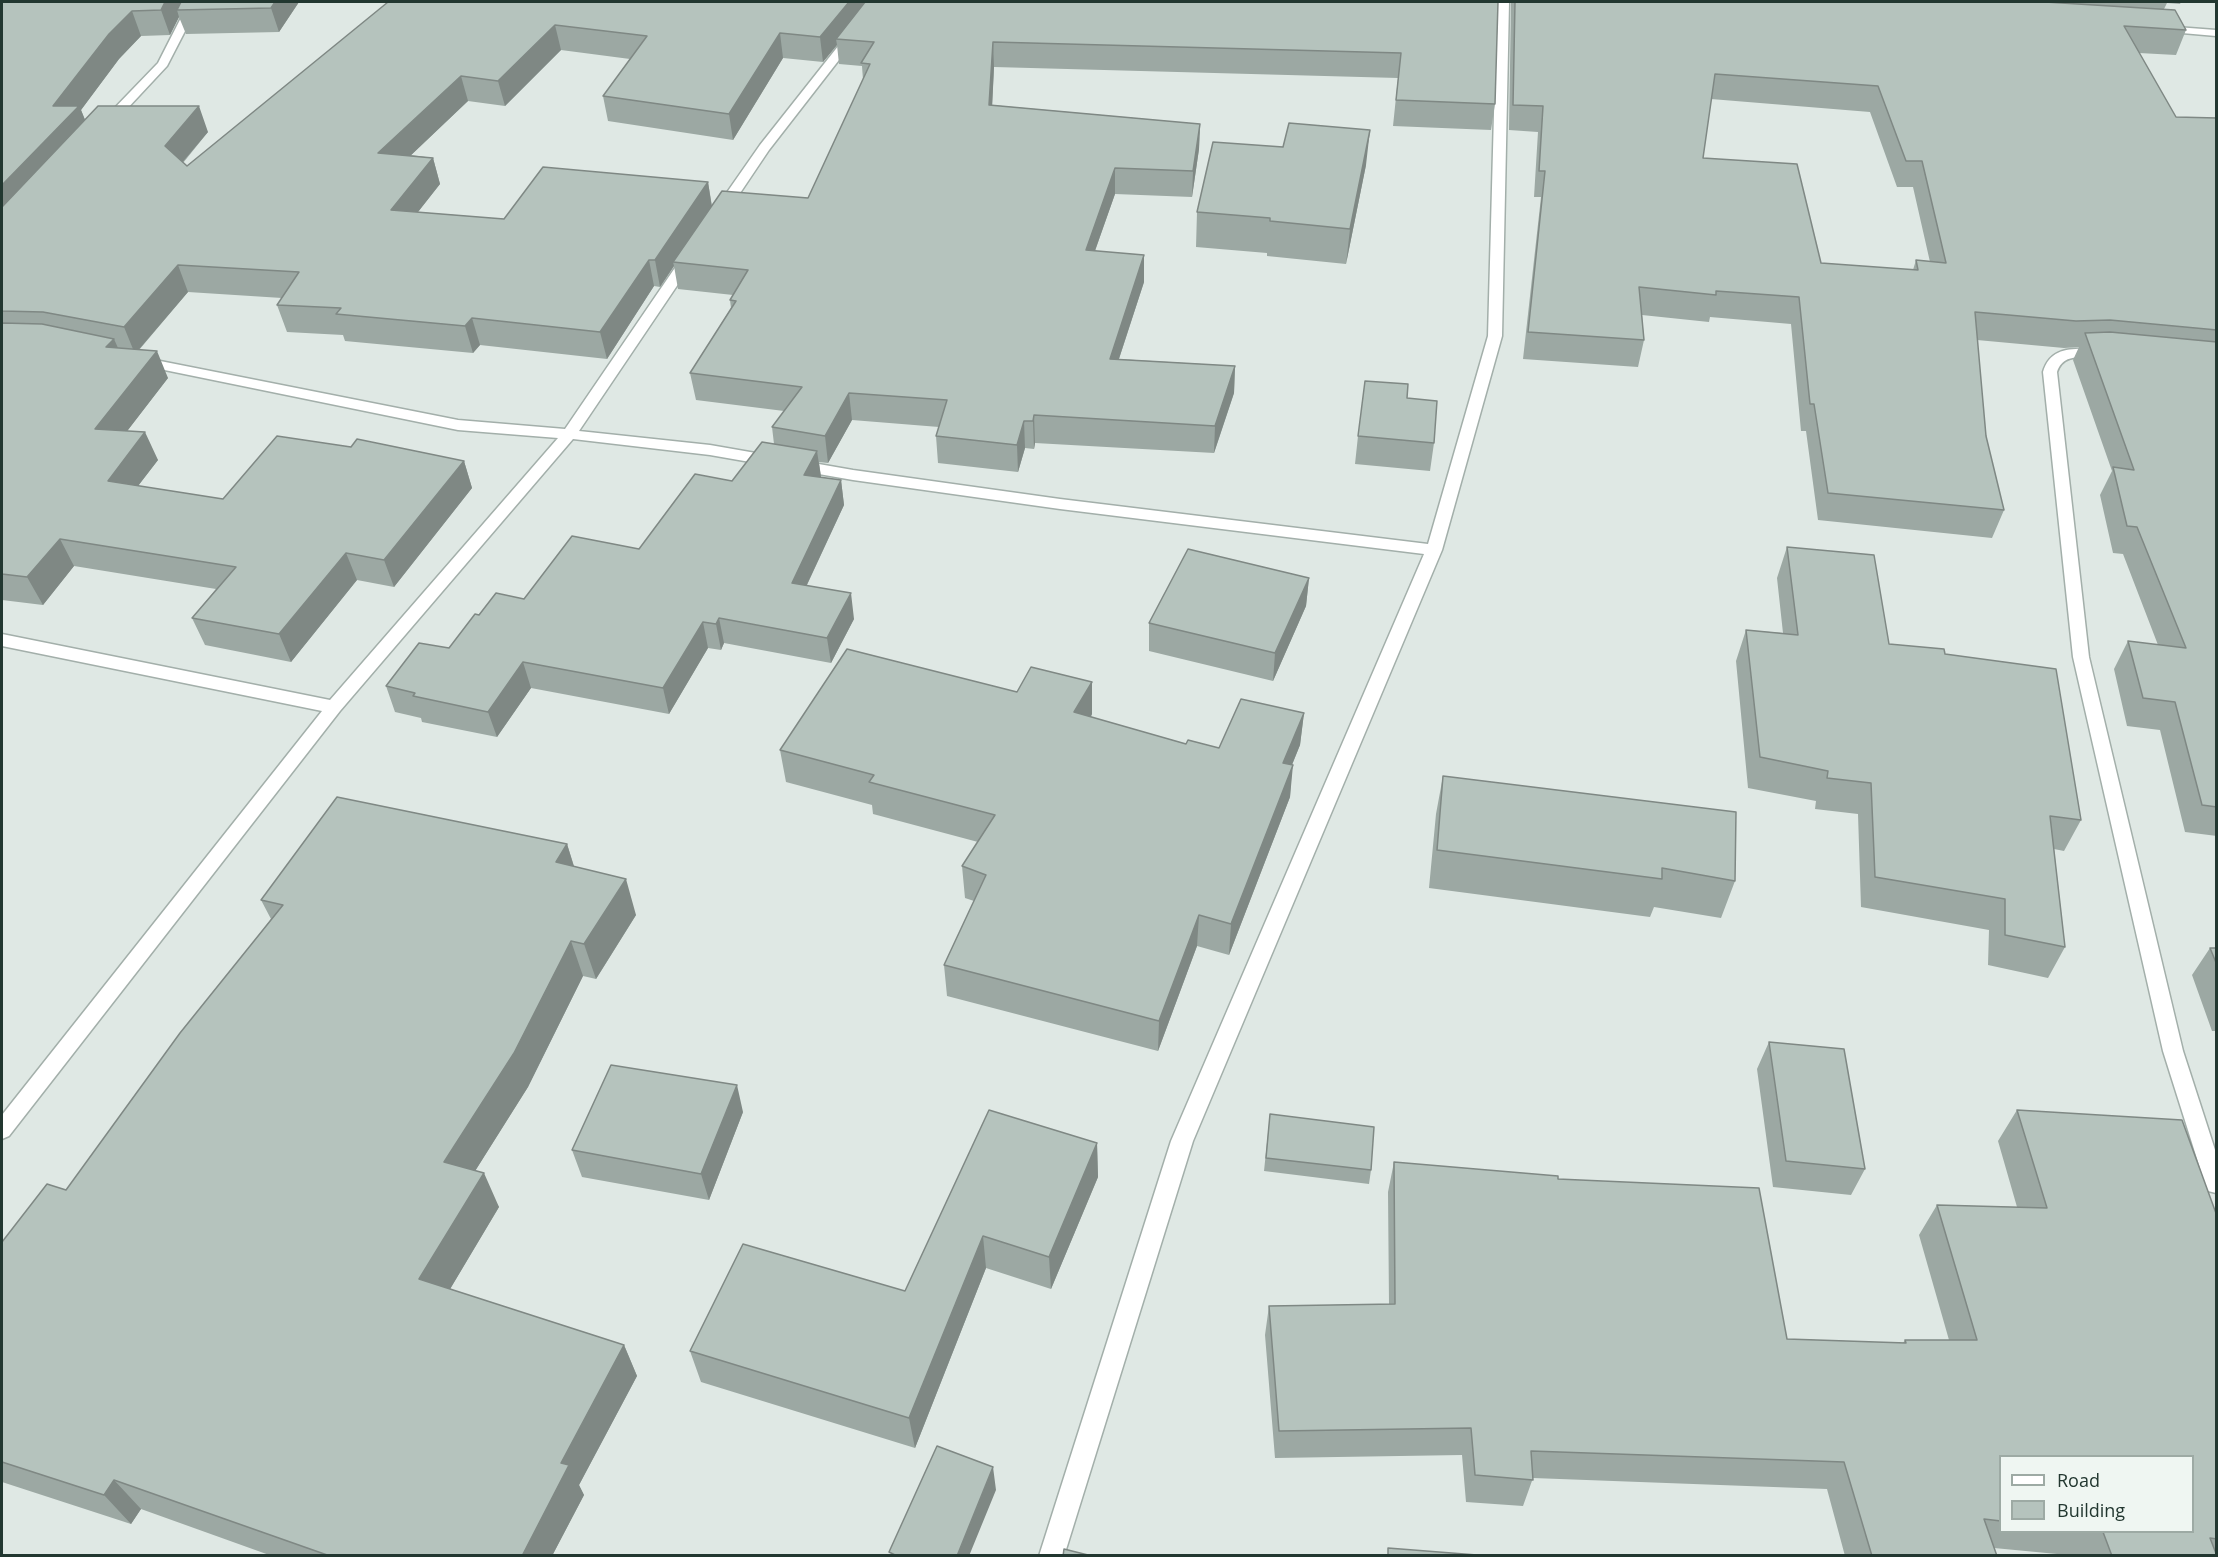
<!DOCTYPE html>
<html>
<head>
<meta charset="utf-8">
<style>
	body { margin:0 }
	#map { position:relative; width:2218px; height:1557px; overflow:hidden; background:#dfe8e4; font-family:"Open Sans",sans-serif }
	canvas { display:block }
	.frame { position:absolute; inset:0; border:3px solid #223730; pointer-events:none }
	.legend { position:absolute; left:1999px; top:1455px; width:195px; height:78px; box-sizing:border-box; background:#eff6f2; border:2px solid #9daaa4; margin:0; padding:8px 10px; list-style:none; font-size:18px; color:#223730 }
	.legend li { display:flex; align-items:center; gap:12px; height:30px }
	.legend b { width:30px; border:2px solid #9daaa4 }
</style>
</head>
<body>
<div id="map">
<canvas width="2218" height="1557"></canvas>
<div class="frame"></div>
<ul class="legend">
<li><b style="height:8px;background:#fff"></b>Road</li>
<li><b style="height:16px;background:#b5c3bd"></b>Building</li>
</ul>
</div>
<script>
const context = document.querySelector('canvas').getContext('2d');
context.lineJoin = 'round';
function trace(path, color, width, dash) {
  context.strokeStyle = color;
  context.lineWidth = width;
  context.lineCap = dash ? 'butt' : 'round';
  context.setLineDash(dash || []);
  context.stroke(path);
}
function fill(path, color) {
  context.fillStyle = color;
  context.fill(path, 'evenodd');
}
const street = new Path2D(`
	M189,2h11l-33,64 -56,60h-8v-6l55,-57z
	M873,2h11l-115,148 -43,64h-10l-2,-3 46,-66z
	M1497,2h12l-7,334 -60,214 -249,591 -129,415h-25l132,-415 253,-587 -364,-45 -207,-29 -143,-25 -137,-16 -233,272 -331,425 -7,3v-24l320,-404 -320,-65v-12l328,66 228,-262 -100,-8 -318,-65 -5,-1 -2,-3 2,-3 5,-1 318,63 107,9 118,-173 5,-1 7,4 -116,172 131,14 143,25 207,29 368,45 60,-208z
	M2163,26l53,4v6l-57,-5v-4z
	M2101,349l7,4 -2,3c-18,4 -42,-6 -49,16l32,285 94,394 33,102v40l-8,-2 -3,-7 -42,-133 -90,-394 -30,-285c8,-28 34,-23 58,-23z`);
trace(street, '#a3afaa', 3);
fill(street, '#fff');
fill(new Path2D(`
	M2,2h297l-20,30 -93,2 -7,-17 -9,18 -29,1 -22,23 -38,51 4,10 123,12 -25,31 4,3 201,-164h1110l-3,102 -4,26 -98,-4 5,-48 -404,-11 -2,38 208,19 -1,25 -7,48 -77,-3 -20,57 49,4v27l-25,77 116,7 -1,27 -20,60 -179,-10 -1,6 -9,-1 -7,24 -80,-9 -2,-27 3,-9 -87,-7 -24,43 -9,-1 2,15 20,3 3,25 -37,80 47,34 -23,44 -107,-20 -3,7 -13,-2 -39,66 -138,-26 -34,49 -75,-15 -1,-4 -26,-6 -9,-26 63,-38 30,-33 45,-16 115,-50 93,-68 42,-37 -2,-17 12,-16 -88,-11 -6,-27 41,-65 -1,-8 3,-5 -55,-6 -4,-23 -14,21 -6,-1 -47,73 -127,-14 -7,8 -128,-12 -2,-6 -56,-3 -10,-27 5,-7 -94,-6 -49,58 29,28 -41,53 31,29 -20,26 85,13 128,-52 113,14 8,27 -78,99 -37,-7 -66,82 -86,-17 -13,-27 24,-29 -142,-23 -31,39 -41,-5zM837,45l2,19 23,2 1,14 -55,118 -96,8 -4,-24 -204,37 -86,-7 22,-28 -7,-26 -22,-3 57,-54 37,5 56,-56 69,9 -27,37 5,25 125,19 50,-82 40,4z
	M1511,2h670l-1,2 -13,-1 -3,6 22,21 -10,25 -37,-2 37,64 41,1v718l-32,-4 -25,-102 -33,-4 -13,-57 14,-28 30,4 -35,-91 -10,-1 -13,-58 12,-24 -39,-111 6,-13 -15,1 -87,-8 9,96 18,74 -12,28 -174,-18 -12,-89h-5l-10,-107 -81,-7 -1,5 -67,-7 2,25 -6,27 -115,-8 18,-162h-7l4,-65 -29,-2zM1711,99l159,13 27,75h16l17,75 -14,-2 -3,10 -92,-7 -118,-105z
	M1366,165l-20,99 -79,-8v-3l-71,-6 1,-35z
	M1358,436l76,7 -4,28 -75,-7z
	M1787,547l102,97 56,10 136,166 -17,31 -10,-2 11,98 -17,31 -60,-13 1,-35 -128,-23 -3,-93 -43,-5 1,-8 -68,-13 -12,-127 10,-31 37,3 -6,-55z
	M1309,578l-3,28 -33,75 -124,-30v-28z
	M1092,682v32l-1,3 95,27 33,4 85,-35 -4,32 -8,20 -2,32 -61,158 -32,-9 -39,105 -211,-55 -3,-31 30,-64 -9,-3 -3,-32 16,-24 -105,-28 -1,-9 -86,-23 -6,-32 237,-58z
	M1443,776l292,105 -14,37 -67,-11 -4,10 -221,-29 7,-74z
	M567,844l7,22 62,49 -40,64 -13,-3 -55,111 -53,84 24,36 -49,82 174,56 13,31 -58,109 5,10 -32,61h-280l-131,-47 -10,15 -129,-42v-240l64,-52 205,-271 -10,-19z
	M2210,948h7v83h-5l-20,-56z
	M1769,1042l96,127 -14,26 -78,-8 -16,-118z
	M2017,1110l200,106v340h-139l-84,-8 3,8h-152l-18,-67 -294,-11 -10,28 -57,-4 -4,-47 -187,3 -10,-123 4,-29 120,-2 -1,-112 6,-30 164,17 229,160 116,4 2,-3h44l-30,-105 18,-30 80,2 -19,-66zM2001,1456l192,76h-192z
	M743,1112l-34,88 -127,-23 -10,-27z
	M1270,1114l101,56 -2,14 -105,-13z
	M1097,1143l1,34 -47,112 -65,-21 -71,180 -214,-66 -11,-31 215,-60z`), '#9ca8a3');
fill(new Path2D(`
	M165,2h23l-11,8 2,7 -9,18 -9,-25z
	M275,2h24l-20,30 -8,-24z
	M849,2h23l-36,37 1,6 -14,17 -3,-25z
	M132,11l9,25 -22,23 -38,51 9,22 -88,92v-39l51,-79 56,-72z
	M555,25l6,25 -56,56 -7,-25z
	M780,33l3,25 -50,82 -4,-26z
	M993,42l1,25 -3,63 -2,-25z
	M461,76l7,25 -82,78 -8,-26z
	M199,106l9,26 -33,39 -10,-25z
	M1200,124l-1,25 -7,48 1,-26z
	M1370,130l-4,35 -20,99 4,-35z
	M433,158l7,26 -41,52 -8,-26z
	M1115,168v26l-29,82v-26z
	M708,182l4,26 -39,54 1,4 -14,21 -5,-27z
	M1144,255v27l-34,104v-27z
	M649,260l5,26 -47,73 -7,-27z
	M178,265l10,27 -53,62 -11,-27z
	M472,318l8,27 -7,8 -8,-27z
	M114,339l12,27 -20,-19z
	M157,351l11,27 -60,78 -13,-27z
	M1235,366l-1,27 -20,60 1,-27z
	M849,393l3,27 -24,43 -3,-27z
	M1034,415l1,28 -1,6 -1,-28z
	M1024,421l1,27 -7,24 -1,-27z
	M145,432l13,28 -37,48 -13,-27z
	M817,451l4,26 -13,24 -4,-26z
	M464,461l8,27 -78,99 -10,-27z
	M841,480l3,25 -48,103 -4,-25z
	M60,539l14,27 -31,39 -16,-28z
	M346,553l11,27 -66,82 -12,-28z
	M1309,578l-3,28 -33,75 2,-28z
	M851,593l3,26 -23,44 -4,-25z
	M719,618l5,25 -3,7 -5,-26z
	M703,622l5,26 -39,66 -6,-26z
	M523,662l8,26 -34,49 -9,-25z
	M1092,682v32l-17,30 -1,-32z
	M1304,713l-4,32 -20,49 3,-31z
	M1293,765l-3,32 -61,158 2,-31z
	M567,844l11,36 -22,-18z
	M626,879l10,36 -40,64 -12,-35z
	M1199,915l-2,31 -39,105 1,-30z
	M571,941l12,35 -55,111 -68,108 -16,-33z
	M737,1085l6,27 -34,88 -8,-26z
	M1097,1143l1,34 -47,112 -2,-32z
	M484,1173l15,34 -62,104 -18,-32z
	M983,1236l3,32 -71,180 -6,-30z
	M624,1345l13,31 -58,109 5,10 -32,61h-30l39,-93z
	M993,1467l3,23 -27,66h-12z
	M114,1480l27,29 -10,15 -27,-29z`), '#7f8884');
const building = new Path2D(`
	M2,2h163l-4,8 -29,1 -23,23 -56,72h26l-77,79z
	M181,2h94l-4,6 -94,2z
	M388,2h461l-29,35 -40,-4 -51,81 -126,-18 44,-60 -92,-11 -57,56 -37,-5 -83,77 55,5 -42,52 113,9 39,-52 165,15 -53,78h-6l-49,72 -128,-14 -7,8 -129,-12 5,-6 -64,-3 22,-33 -121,-7 -54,62 -81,-15 -41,-1v-104l96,-101h101l-34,40 22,20z
	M865,2h633l-3,102 -99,-4 5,-47 -408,-11 -4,63 211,19 -7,47 -78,-3 -29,82 58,5 -34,104 125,7 -20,60 -181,-11 -1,6h-9l-7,24 -81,-9 11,-36 -98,-7 -24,43 -53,-9 30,-40 -112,-14 46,-72 -6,-1 18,-30 -75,-8 49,-71 86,7 62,-134 -9,-1 13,-21 -38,-3z
	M1515,2h530l130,8 11,20 -62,-4 52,91 41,1v212l-107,-10 -34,1 -101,-9 11,124 18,74 -176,-17 -14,-89h-4l-11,-107 -83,-6v4l-77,-8 5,53 -116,-8 17,-161h-6l4,-65 -30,-1zM1715,74l163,12 28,75h16l24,102 -30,-3 2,10 -97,-7 -24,-99 -94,-6z
	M1289,123l81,7 -20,99 -80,-8v-3l-73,-6 16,-70 70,5z
	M2,323l40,1 72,15 -8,8 51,4 -62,78 50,3 -37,49 115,18 54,-63 74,11 6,-8 107,22 -80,99 -38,-7 -67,81 -87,-16 44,-51 -176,-28 -33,38 -25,-3z
	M2110,332l107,10v465l-15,-2 -27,-103 -32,-4 -15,-57 58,7 -49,-121 -10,-1 -14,-59 21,3 -49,-137z
	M1365,381l43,3 -1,14 30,3 -3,42 -76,-7z
	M762,442l55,9 -13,24 37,5 -49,103 59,10 -24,45 -108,-20 -3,6 -13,-2 -40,66 -140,-26 -35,50 -75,-16 2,-3 -29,-7 33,-43 30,5 26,-34 4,1 17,-22 28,6 48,-63 67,13 56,-75 37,7z
	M1787,547l87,8 15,89 55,5 1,5 111,15 25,151 -31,-4 15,131 -60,-12v-36l-130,-22 -4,-94 -44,-5 1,-7 -68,-14 -14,-127 52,5z
	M1188,549l121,29 -34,75 -126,-30z
	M847,649l170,43 14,-25 61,15 -18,30 112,32 2,-4 31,8 22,-49 63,14 -21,50 10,2 -62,159 -32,-9 -40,106 -215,-56 42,-90 -24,-9 33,-51 -126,-33 5,-7 -94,-25z
	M1443,776l293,36 -1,69 -73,-13v11l-225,-29z
	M337,797l230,47 -11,18 70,17 -42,65 -13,-3 -57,112 -70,109 40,11 -65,106 205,66 -63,118 8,2 -47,91h-192l-216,-76 -10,15 -102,-33v-220l45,-58 19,6 114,-157 103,-128 -22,-5z
	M2210,948h7v17z
	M1769,1042l75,7 21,120 -79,-8z
	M611,1065l126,20 -36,89 -129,-24z
	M989,1110l108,33 -48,114 -66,-21 -74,182 -219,-67 53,-107 162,47z
	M2017,1110l165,10 35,96v323l-7,-1 7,18h-105l-9,-24h90v-76h-192v65l-17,-2 13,37h-125l-28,-94 -313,-11 2,29 -58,-5 -4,-47 -192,3 -10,-125 126,-2 -1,-142 164,14v3l201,9 28,151 119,4 -1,-3h72l-40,-135 110,3z
	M1270,1114l104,13 -3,43 -105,-12z
	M937,1446l56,21 -36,89h-60l-8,-4z
	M1388,1548l89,7v1h-89z
	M1064,1549l28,7h-29z`);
fill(building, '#b5c3bd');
trace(building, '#7f8884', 1.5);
</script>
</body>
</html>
